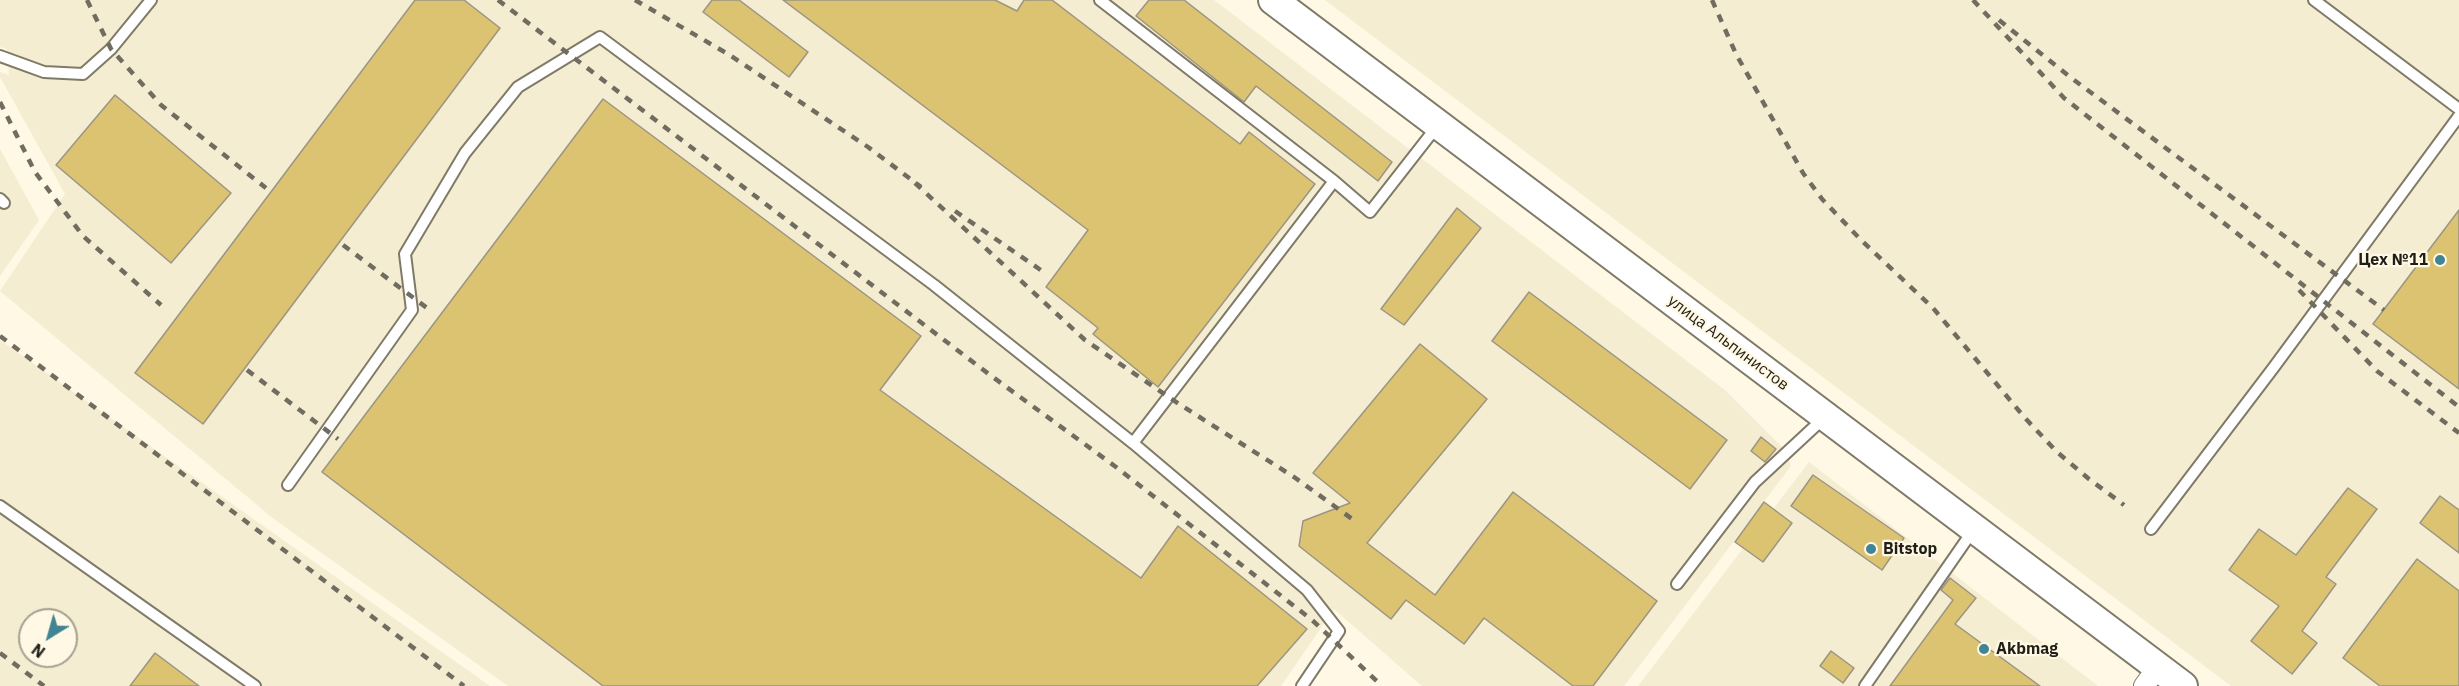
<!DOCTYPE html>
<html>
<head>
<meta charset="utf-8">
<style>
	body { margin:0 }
	#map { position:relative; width:2459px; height:686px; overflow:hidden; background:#fef8e4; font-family:"IBM Plex Sans",sans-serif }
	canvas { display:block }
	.north { position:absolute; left:18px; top:608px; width:60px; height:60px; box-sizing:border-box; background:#fef8e4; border:2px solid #a5a192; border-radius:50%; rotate:217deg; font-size:16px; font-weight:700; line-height:24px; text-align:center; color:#201e17 }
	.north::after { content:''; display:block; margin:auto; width:21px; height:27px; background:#418494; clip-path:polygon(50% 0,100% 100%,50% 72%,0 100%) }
</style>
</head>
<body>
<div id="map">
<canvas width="2459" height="686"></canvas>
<div class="north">N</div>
</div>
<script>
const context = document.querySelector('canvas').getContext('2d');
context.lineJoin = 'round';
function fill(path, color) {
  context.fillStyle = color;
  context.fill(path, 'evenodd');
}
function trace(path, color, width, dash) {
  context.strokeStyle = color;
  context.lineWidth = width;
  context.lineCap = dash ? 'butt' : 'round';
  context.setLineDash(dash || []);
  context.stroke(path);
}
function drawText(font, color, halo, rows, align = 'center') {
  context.font = font + ' "IBM Plex Sans",sans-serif';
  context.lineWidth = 4.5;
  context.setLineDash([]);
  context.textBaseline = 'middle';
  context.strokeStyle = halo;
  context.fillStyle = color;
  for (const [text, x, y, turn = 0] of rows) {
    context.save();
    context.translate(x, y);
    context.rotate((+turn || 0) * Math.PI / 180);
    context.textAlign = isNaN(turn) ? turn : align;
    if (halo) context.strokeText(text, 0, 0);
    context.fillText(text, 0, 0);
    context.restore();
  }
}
fill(new Path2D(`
	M0,0h1214l511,390 61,61 5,15 -167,220h-202l-88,-77 -53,77h-773l-234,-167 -274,-228 65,-97 -65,-117v-5l9,3 -2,-26 -7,-2z
	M1325,0h1134v686h-228z
	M0,149l39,71 -39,56z
	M0,340l490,346h-490zM30,620h36v36h-36z
	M1809,462l289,224h-460z`), '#f5edd1');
const building = new Path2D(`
	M415,0h49l36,28 -297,396 -68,-51z
	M712,0h27l69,52 -19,25 -86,-65z
	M783,0h212l22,11 7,-11h28l188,144 9,-12 66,52 -157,203 -65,-53 5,-6 -52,-41 42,-57z
	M1149,0h35l208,162 -14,19 -122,-95 -12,16 -108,-86z
	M115,95l116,98 -60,70 -115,-98z
	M603,99l318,237 -41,54 261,188 37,-52 129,103 -50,57h-654l-281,-214z
	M1457,208l24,20 -77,97 -23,-16z
	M2459,210v179l-86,-65z
	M1529,292l198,148 -37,49 -198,-148z
	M1420,344l67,55 -120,144 68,52 78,-103 144,109 -64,85h-20l-89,-68 -20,26 -58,-44 -15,19 -92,-73 4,-25 47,-18 -37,-30z
	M1761,437l15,12 -11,13 -14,-11z
	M1813,475l91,63 -22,32 -91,-64z
	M2348,488l29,21 -51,68 10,7 -34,47 15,12 -25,31 -41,-33 28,-35 -50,-36 30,-41 37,26z
	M2440,496l19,14v43l-39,-30z
	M1764,502l28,21 -29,39 -28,-20z
	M2417,559l42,32v95h-79l-37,-28z
	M1950,578l26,20 -21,26 85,62h-150l63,-86 -12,-10z
	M1831,651l23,17 -11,15 -23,-17z
	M155,653l44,33h-69z`);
fill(building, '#dcc371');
trace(building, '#9b9583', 1.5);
const service = new Path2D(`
	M1100,0l234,181 36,31 68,-87
	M2314,0l145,109
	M0,56l44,16 39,2 28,-25 40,-49
	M0,199l4,4
	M288,485l124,-175 -7,-56 60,-101 53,-66 82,-50 334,248 199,158
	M0,506l255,180
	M2151,529l123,-162 185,-251
	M1677,584l78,-102 70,-65
	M1302,686l37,-55 -32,-41 -174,-147 201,-262
	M1865,686l109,-157`);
const minor = new Path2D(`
	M2144,686l14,-19`);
const secondary = new Path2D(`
	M1273,0l910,686`);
trace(service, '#7f7a68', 14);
trace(minor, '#7f7a68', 22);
trace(secondary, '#7f7a68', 32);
trace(service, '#fff', 10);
trace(minor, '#fff', 20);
trace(secondary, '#fff', 28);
trace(new Path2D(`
	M87,0l24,49 50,56 105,83
	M498,0l492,375 126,92 196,153 70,66
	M635,0l93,54 140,93 53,40
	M1712,0l24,54 67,119 19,26 40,42 71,67 92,110 32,34 32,27 35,26
	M1973,0l91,98 395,309
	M1999,20l71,57 314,233
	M0,102l35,70 48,64 78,69
	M915,183l170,157 94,64 115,73 61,44
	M955,211l90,62
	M343,245l88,66
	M2299,290l78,81 82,62
	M0,336l464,350
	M247,370l91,69
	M0,653l44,33`), '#706c60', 4.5, [8, 8]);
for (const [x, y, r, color] of [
	[2440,260,6,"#418494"],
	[1871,549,6,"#418494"],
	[1984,649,6,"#418494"]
]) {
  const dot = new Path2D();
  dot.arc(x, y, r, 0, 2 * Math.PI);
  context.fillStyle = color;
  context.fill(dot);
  trace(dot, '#fef8e4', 2);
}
drawText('bold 16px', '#201e17', '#fef8e4', [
	["Цех №11",2428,260,"right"],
	["Bitstop",1883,549],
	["Akbmag",1996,649]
], 'left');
drawText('16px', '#201e17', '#fef8e4', [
	["улица Альпинистов",1728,343,37]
]);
</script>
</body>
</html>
